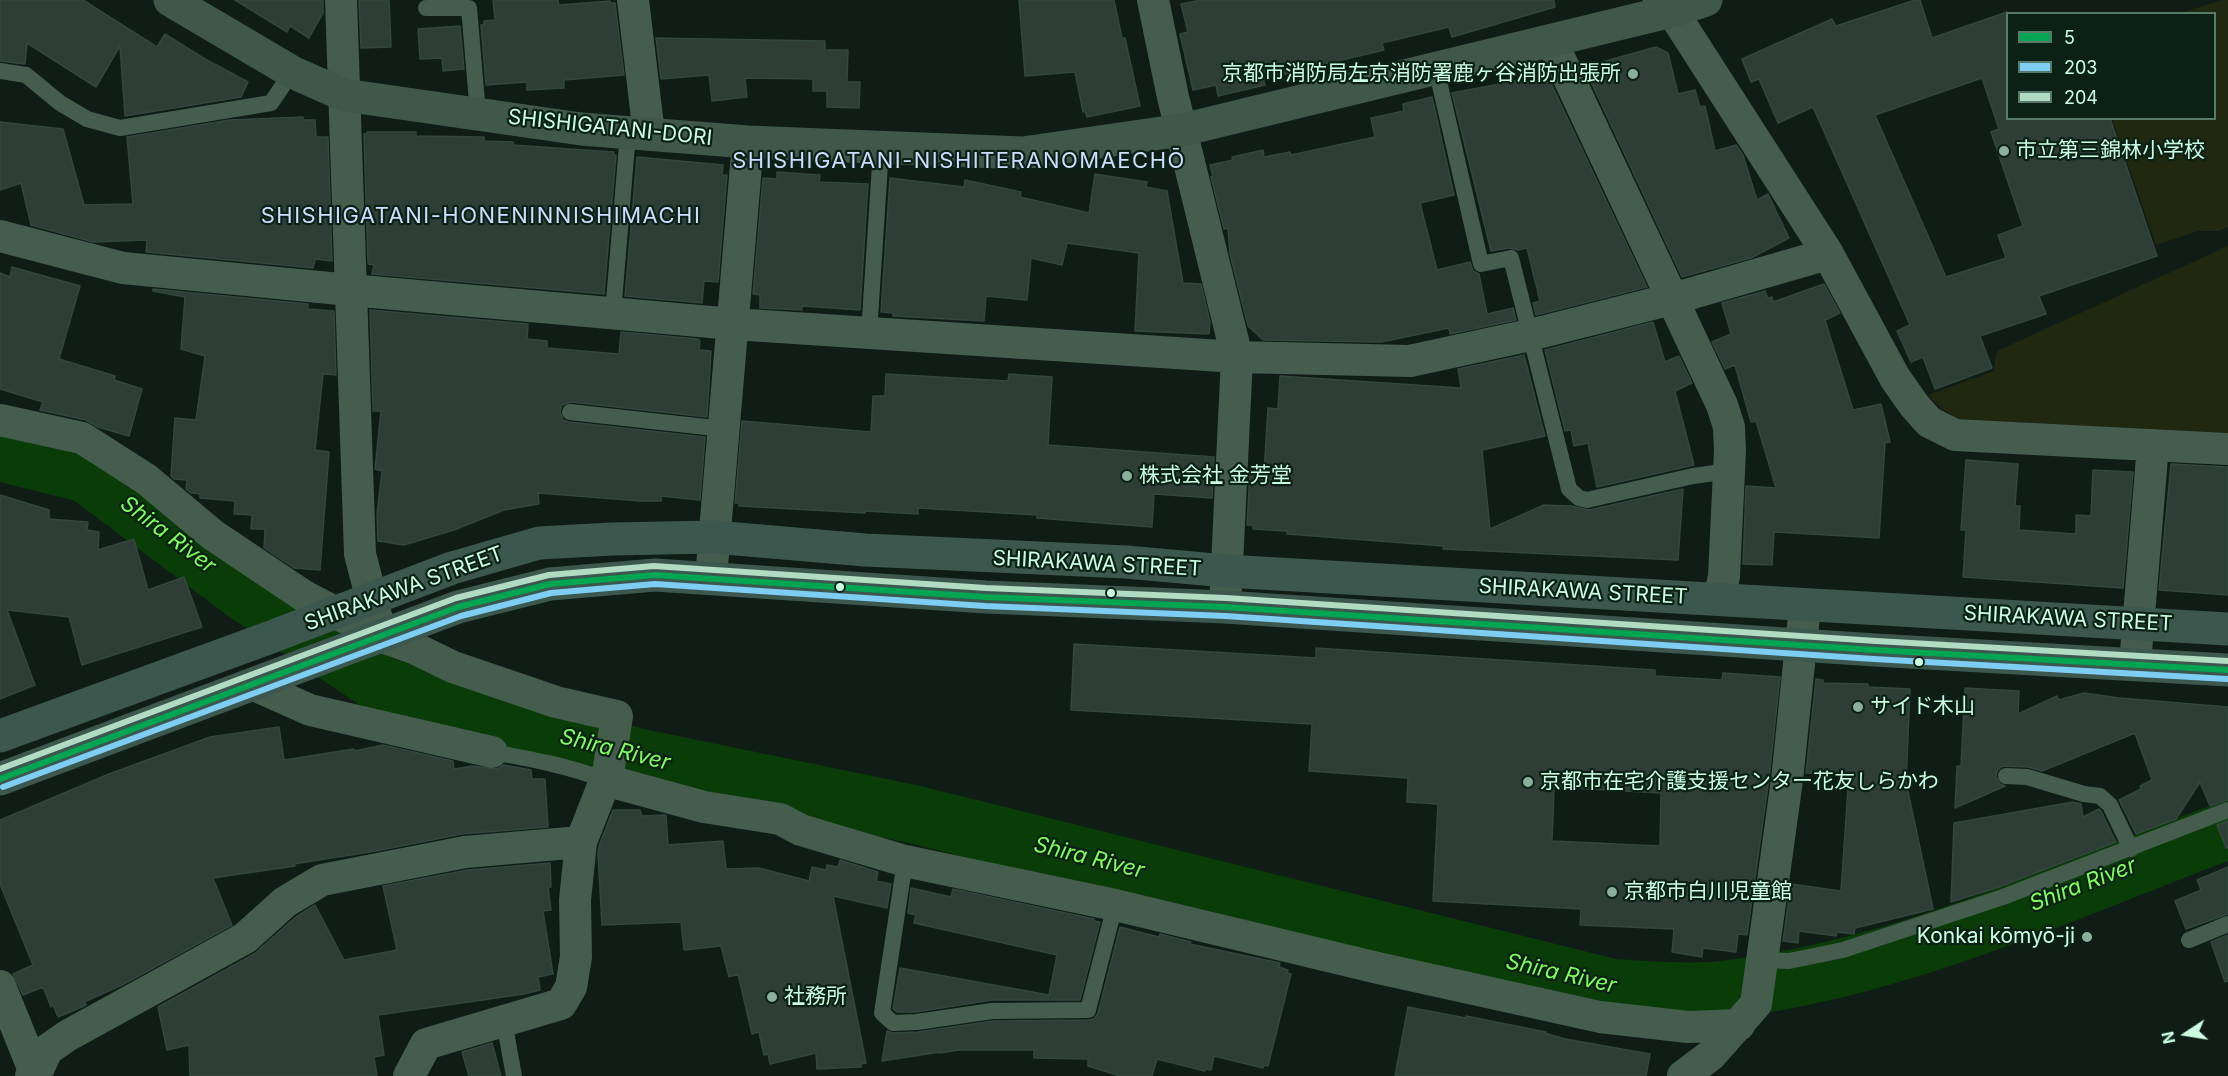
<!DOCTYPE html>
<html>
<head>
<meta charset="utf-8">
<style>
	body { margin:0 }
	#map { position:relative; width:2228px; height:1076px; overflow:hidden; background:#101c16; font-family:Inter,sans-serif }
	canvas { display:block }
	.legend { position:absolute; left:2006px; top:12px; width:210px; height:108px; box-sizing:border-box; background:#0b2116; border:2px solid #587a68; margin:0; padding:8px 10px; list-style:none; font-size:18px; color:#cbffe2 }
	.legend li { display:flex; align-items:center; gap:12px; height:30px }
	.legend b { width:30px; border:2px solid #587a68 }
	.north { position:absolute; left:2156px; top:1004px; width:60px; height:60px; -webkit-text-stroke:4px #0b2116; paint-order:stroke; rotate:258deg; font-size:16px; font-weight:700; line-height:24px; text-align:center; color:#cbffe2 }
	.north::after { content:''; display:block; margin:auto; width:21px; height:27px; background:#cbffe2; clip-path:polygon(50% 0,100% 100%,50% 72%,0 100%) }
</style>
</head>
<body>
<div id="map">
<canvas width="2228" height="1076"></canvas>
<ul class="legend">
<li><b style="height:8px;background:#00a651"></b>5</li>
<li><b style="height:8px;background:#7ecef4"></b>203</li>
<li><b style="height:8px;background:#b1dbc2"></b>204</li>
</ul>
<div class="north">N</div>
</div>
<script>
const context = document.querySelector('canvas').getContext('2d');
context.lineJoin = 'round';
function fill(path, color) {
  context.fillStyle = color;
  context.fill(path, 'evenodd');
}
function trace(path, color, width, dash) {
  context.strokeStyle = color;
  context.lineWidth = width;
  context.lineCap = dash ? 'butt' : 'round';
  context.setLineDash(dash || []);
  context.stroke(path);
}
function drawText(font, color, halo, rows, align = 'center') {
  context.font = font + ' Inter,"Noto Sans JP",sans-serif';
  context.lineWidth = 4.5;
  context.setLineDash([]);
  context.textBaseline = 'middle';
  context.strokeStyle = halo;
  context.fillStyle = color;
  for (const [text, x, y, turn = 0] of rows) {
    context.save();
    context.translate(x, y);
    context.rotate((+turn || 0) * Math.PI / 180);
    context.textAlign = isNaN(turn) ? turn : align;
    if (halo) context.strokeText(text, 0, 0);
    context.fillText(text, 0, 0);
    context.restore();
  }
}
fill(new Path2D(`
	M2222,0h6v227l-9,4h-21l-42,14 -44,-126 102,-1v-104l-33,-1z
	M2228,246v187l-269,-14 -17,-10 -14,-14 66,-24 2,-17 3,-4z`), '#20290f');
trace(new Path2D(`
	M0,452l87,22 156,117 140,95 253,71 277,57 699,174c39,2 79,6 118,1 174,-22 335,-98 498,-159`), '#093c07', 58);
const building = new Path2D(`
	M0,0h83l74,47 8,-13 40,25 43,23 -7,15 -116,19 -5,-70 -24,41 -69,-44 -2,21 -25,-3z
	M235,0h88v13l-14,25 -19,-12 -3,6z
	M359,0h30l2,47 -30,1z
	M493,0h65l1,5 51,-4v2h5l9,72 -60,5v8l-37,2v-8l-41,3 -5,-60h3v-4l11,-1z
	M1019,0h95l8,38h3l15,68 -53,11 -2,-6 -2,1 -8,-40 -50,4z
	M1201,0h353l1,7 -103,30 -3,-10 -67,16 2,7 -121,29 2,6 -47,11 -2,-11 -23,5 -13,-56 8,-2 -7,-28z
	M1915,0h5l12,38 75,-26v106h103l47,138 -118,40 7,18 -66,22 12,32 -57,21 -12,-32 -12,5 -14,-31 13,-6 -97,-218 -35,16 -19,-44 -8,3 -9,-23 90,-40 4,7zM1982,78l17,51 -8,3 32,94 -25,9 8,23 -60,19 -71,-162z
	M460,26l4,43 -21,2 -1,-13 -22,1 -2,-30z
	M656,38l169,3v9h23l-1,32h13l-1,26 -32,-1v-16h-14v-12l-68,-1 2,19 -35,4 -3,-26 -48,4z
	M1656,47l12,6 10,41 17,-4 5,17 5,-1 10,45 21,-6 7,10 14,45 11,-6 21,44 -38,20 -69,19 -98,-210z
	M1547,75l100,212 -111,28 -3,-12 7,-2 -13,-53 -9,2 -9,-2 -18,3 -39,-158z
	M1432,97l22,98 -34,8 17,67 33,-8 3,9 6,3 8,40 26,-6 3,12 -66,14 -1,-6 -68,14 -118,-2 -15,-14 -18,-72 -2,-26 -4,1 -13,-52 2,-1 -3,-11 23,-5 -1,-3 31,-7 1,7 26,-5 1,3 84,-18 -4,-19 33,-7 -1,-7z
	M303,117v3h12l1,17h12l4,124 -17,-2 -2,9 -167,-16 1,-12 -54,2 -62,-17 -10,-42 -21,7v-68l63,7 21,76 49,-1 -6,-67 103,-17z
	M367,132h49v4l68,1v4l29,1v3l101,7 -1,3h3l-12,139 -232,-20 2,-9 -6,-1 -4,-130h3z
	M637,157l86,8 -1,10h5l-9,107 -14,-1 -2,22 -77,-7z
	M777,172l43,3 -1,7 49,2 -8,126 -58,-4v4l-42,-2v-13l-7,-1 10,-116 14,1z
	M1095,174l52,8 -1,5 21,4 16,92 18,1 9,38 -1,12 -74,-3 4,-78 -72,-10 -5,22 -31,-7 -4,42 -41,-4 -2,25 -91,-5v-3l-12,-1 9,-134 74,9 1,-7 56,12 -1,5 69,16z
	M12,267l68,19 -21,73 56,17 -1,4 28,9 -13,47 -31,-9 -12,-7 -46,-10 3,-8 -43,-13v-116l10,4z
	M1824,284l16,29 -15,7 28,90 28,-6 9,38 -5,1 -6,95 -105,-6 -2,33 -29,-1 3,-78 30,2 -20,-67 -5,1 -16,-57 -10,4 -13,-27 19,-8 -9,-31 43,-12 3,7 4,-1 1,5z
	M153,289l155,15v5l26,2 2,64 -13,-1 -8,76 14,2 -9,118 -26,-2 -30,-20 1,-19h-14l1,-14 -18,-1 1,-13 -35,-3v-4l-9,-1 -5,-4 1,-9 -13,-1 -3,-3 4,-58 21,2 9,-64 -24,-7 4,-52 -32,-6z
	M370,310l158,14 -1,15 20,2v7l72,6 2,-22 77,7 2,2 -1,9 12,1 -4,66 -136,-15 -9,3 -2,6 3,9 6,2 136,15 -5,63 -39,-4v5h-21l-102,-8 1,11 -35,6 -50,20 -50,15 -26,-4 -1,-27 5,-43 -7,-2 6,-58h-8z
	M1653,322l12,40 14,-6 13,27 -17,8 19,74 -97,22 -9,-44 -14,3 -3,-16 -6,1 -20,-81z
	M1524,355l21,81 -63,14 8,79 54,-24 28,1 17,4 94,-21 -5,71 -235,-11 1,-3 -157,-12v-3l-34,-2v-4h-6l3,-53 14,1 4,-65 10,1 2,-33 181,12 -3,-19z
	M886,374l122,7 1,-7 43,3 -4,68 166,12 -2,41 -58,-4 -2,33 -115,-9v-3l-119,-7v6l-53,-3v2l-126,-7v-3h-4l7,-82 129,11 2,-36h12z
	M1966,460l52,4 -3,42h5l-1,24 57,4v-19l15,1 2,-46 40,2 -10,116 -160,-11 3,-47h-5z
	M2171,464l57,3v128l-69,-5z
	M0,495l49,15v9l39,3 -1,8 12,2 -1,18 36,-11 14,51 36,-13 18,50 -120,38 -13,-48 -62,-7 28,75 -35,14z
	M1074,644l242,14v-10l339,22v6l67,4 1,-7 57,4 -11,101 -22,157 -9,-1 -2,18 -33,-4 -1,9 -30,-5 2,-23 -94,-4 1,-16 -148,-8 5,-97 -31,-2 1,-24 -99,-7 3,-47 -241,-14zM1554,787l107,6 -1,53 -108,-5z
	M1816,679l7,1v3l45,1v3l42,2 -4,93 27,127 -78,19 -1,6 -17,-2 -1,4 -37,-5 -1,12 -15,-2 8,-57 50,7 8,-117 -43,-1z
	M1965,688l54,3 -1,23 39,-18 2,4 25,-7 35,5 109,9v93l-18,6 -10,-24 -24,37 -40,15 -17,-34 22,-11 -1,-3 12,-6 -17,-47 -93,38 -14,-4 -26,-1 -5,5 -1,5 4,8 5,2 -50,22 2,-42h4z
	M279,727l5,33 70,-11 1,2 28,-6 70,16 1,8 18,-3 25,3 7,-4 27,5 1,9h13l3,48 -86,7 -86,17 -82,13 1,2 -82,12 19,47 -110,60 -38,17 2,3 -4,2 -24,10 -5,-12 -2,2 -8,-20 -20,8 -10,-21 20,-9 -33,-81v-64l109,-46 101,-37z
	M2073,802l8,2 2,13 16,-8 2,2 15,31 -117,45 -48,15 3,-79z
	M613,810h27l2,6 24,-1 2,30 55,-4 3,28 33,-1 50,13 3,-14 14,3 1,-5 11,2 2,-7 38,12 -2,9 15,3 -4,24 -54,-12 33,167 -5,1v3l-44,2 -1,-16 -46,11 -2,-10 -4,1 -5,-23 -7,2 -14,-60 -9,3 -8,-31 -37,4 -3,-28 -79,3 -4,-71 1,-8z
	M2228,821v27h-2l-9,-23z
	M550,863l1,24h-3l3,23 -8,1 10,63 -15,3 2,13 -16,4 -146,21 6,40 -10,2 3,19h-187l-1,-31 -22,5 -9,-43 96,-53 42,-37 19,-12 29,55 53,-10 -14,-64 85,-16z
	M2228,867v47l-42,15 -11,-28 26,-11 -4,-10z
	M911,888l40,9 2,-8 141,30v2l6,1 -20,78h-88l-76,12h-19l-4,-3 7,-41 149,27 8,-40 -143,-32 2,-8 -8,-2z
	M1120,927l39,10 1,-3 31,8 -1,2 90,19 -1,4 9,3 -1,3 4,1 -23,92 -4,-1 -1,3 -49,-12 -3,14 -5,-1 -1,2 -48,-12 -5,17h-32l-32,-10v-7l-54,-1v-8h-75l-19,3v-1l-58,9 5,-30 6,2 25,-1 75,-11 95,-1 6,-1 4,-6z
	M2228,935v46l-3,1 -14,-40z
	M1408,1007l58,11v-2l80,16 -1,1 20,6 85,15 -4,22h-251z
	M492,1043l9,33h-32l-7,-24z`);
fill(building, '#2e3e36');
trace(building, '#32473d', 1.5);
trace(new Path2D(`
	M426,8h43l9,106
	M1436,68l45,196 30,-6 58,231 10,9 8,2 106,-24 36,-5
	M0,71l26,4 34,28 27,16 33,9 151,-25 21,-31
	M613,313l15,-180
	M869,333l12,-184
	M570,412l154,17
	M492,752c39,7 77,14 113,28
	M2006,776l21,1 57,17 16,2 10,9 21,44
	M905,861l-23,152 11,10 24,-1 75,-11 96,-1 27,-105
	M2189,940l39,-16
	M1761,960l28,1 54,-11 160,-53 225,-87
	M504,1021l10,55`), '#445d4d', 16);
trace(new Path2D(`
	M341,0l19,554 18,69
	M633,0l16,134
	M1153,0l20,97 64,260 -12,250
	M1659,0l13,11 156,243 67,124 19,27 15,17 26,13 273,14
	M1551,40l171,365 7,22 1,24 -6,125 -5,24
	M0,236l123,32 227,22 383,34 504,33 173,4 120,-26 142,-36 156,-45
	M0,420l82,18 64,41 67,56 91,61 78,41 34,12 37,18 103,35 61,14 -9,57 -27,69 -6,58 1,57 -5,30 -10,17 -135,40 -17,32
	M711,578l37,-436
	M2135,664l18,-219
	M254,685l56,25 182,42
	M605,780l99,27 76,12 21,11 104,31 210,44 263,63 222,49 88,10 51,-2
	M0,986l35,87 -4,3
	M35,1076l12,-26 20,-14 178,-98 40,-36 37,-22 143,-28 116,-10
	M1683,1076l28,-21 45,-51 31,-224 18,-174`), '#445d4d', 32);
trace(new Path2D(`
	M170,0l122,72 52,23 237,34 167,13 275,11 159,-23 490,-119 34,-11`), '#3f5849', 33);
trace(new Path2D(`
	M0,736l271,-99 181,-69 87,-25 73,-4 102,-2 151,13 261,12 100,9 1002,58
	M0,779l458,-172 92,-23 105,-9 331,22 239,10 650,43 353,20`), '#3c584e', 33);
trace(new Path2D(`
	M0,779l458,-172 92,-23 105,-9 331,22 239,10 650,43 353,20`), '#00a651', 6);
trace(new Path2D(`
	M3,787l458,-171 90,-23 104,-9 330,22 240,10 649,43 353,20`), '#7ecef4', 6);
trace(new Path2D(`
	M0,769l456,-171 93,-23 105,-9 332,22 240,10 650,43 352,20`), '#b1dbc2', 6);
for (const [x, y, r, color] of [
	[1633,74,6,"#8ab09b"],
	[2004,151,6,"#8ab09b"],
	[1127,476,6,"#8ab09b"],
	[840,587,5,"#cbffe2"],
	[1111,593,5,"#cbffe2"],
	[1919,662,5,"#cbffe2"],
	[1858,707,6,"#8ab09b"],
	[1528,782,6,"#8ab09b"],
	[1612,892,6,"#8ab09b"],
	[2087,937,6,"#8ab09b"],
	[772,997,6,"#8ab09b"]
]) {
  const dot = new Path2D();
  dot.arc(x, y, r, 0, 2 * Math.PI);
  context.fillStyle = color;
  context.fill(dot);
  trace(dot, '#0b2116', 2);
}
drawText('21px', '#cbffe2', '#0b2116', [
	["京都市消防局左京消防署鹿ヶ谷消防出張所",1621,74,"right"],
	["市立第三錦林小学校",2016,151],
	["株式会社 金芳堂",1139,476],
	["サイド木山",1870,707],
	["京都市在宅介護支援センター花友しらかわ",1540,782],
	["京都市白川児童館",1624,892],
	["Konkai kōmyō-ji",2075,937,"right"],
	["社務所",784,997]
], 'left');
drawText('21px', '#cbffe2', '#0b2116', [
	["SHISHIGATANI-DORI",610,128,6],
	["SHIRAKAWA STREET",1097,564,3],
	["SHIRAKAWA STREET",404,589,-20],
	["SHIRAKAWA STREET",1583,592,3],
	["SHIRAKAWA STREET",2068,619,3]
]);
context.letterSpacing = '1.5px';
drawText('22px', '#cdddff', '#0b2116', [
	["SHISHIGATANI-NISHITERANOMAECHŌ",959,161],
	["SHISHIGATANI-HONENINNISHIMACHI",481,216]
]);
context.letterSpacing = '0px';
drawText('italic 22px', '#7dff59', '#0b2116', [
	["Shira River",168,535,37],
	["Shira River",615,750,14],
	["Shira River",1089,858,14],
	["Shira River",2083,885,-21],
	["Shira River",1561,974,13]
]);
</script>
</body>
</html>
